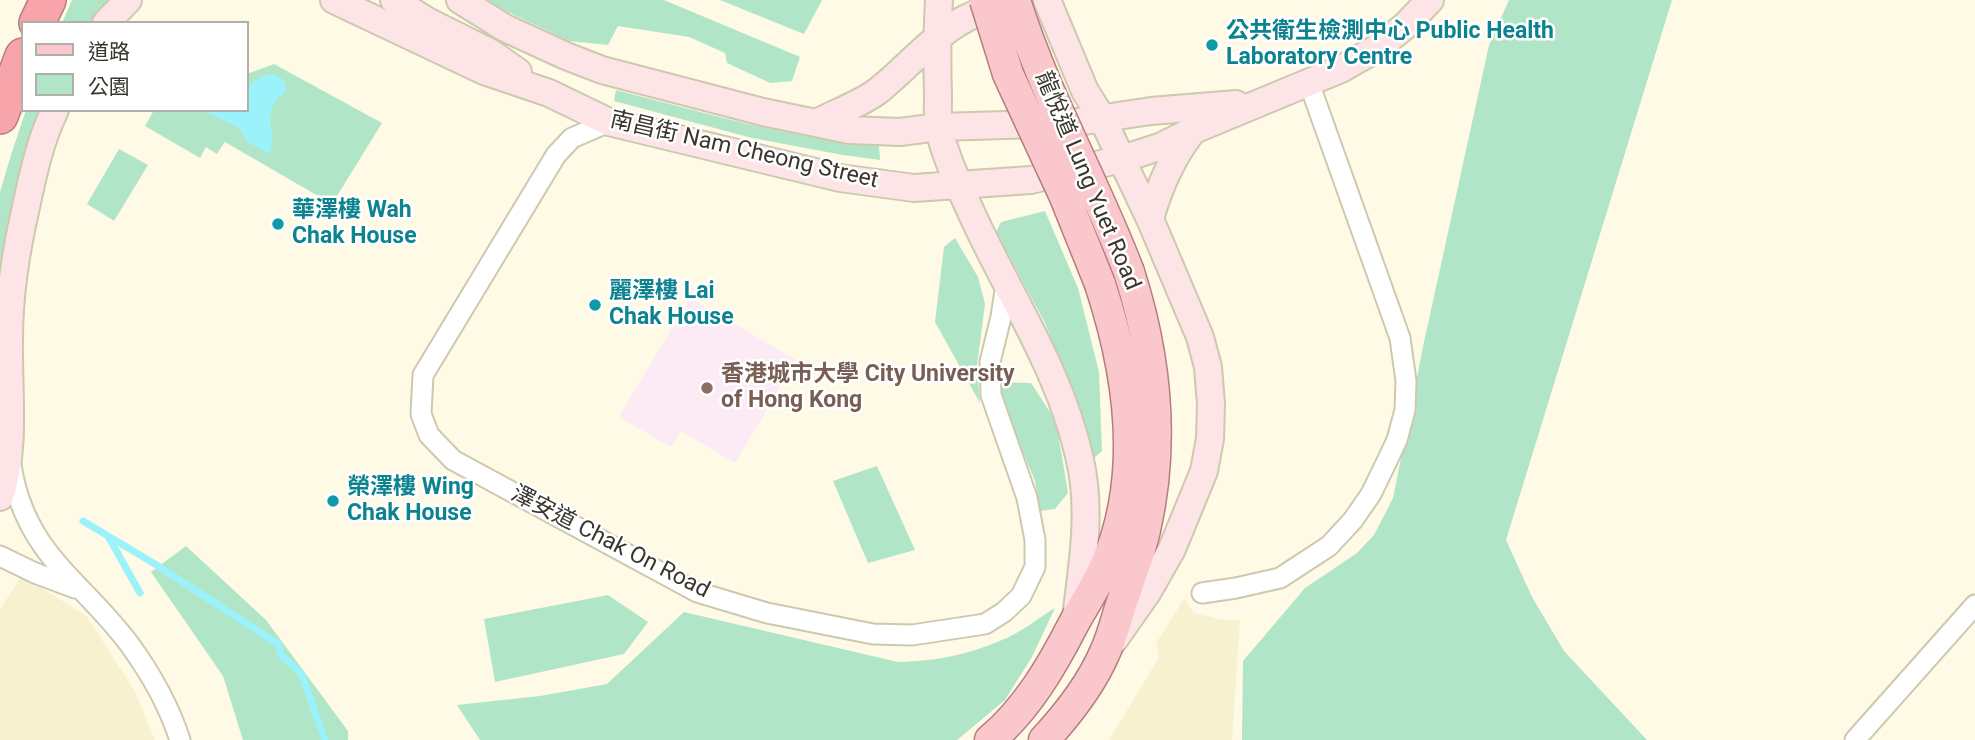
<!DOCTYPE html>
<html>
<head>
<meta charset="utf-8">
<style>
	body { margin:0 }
	#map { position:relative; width:1975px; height:740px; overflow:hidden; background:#fefae6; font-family:Roboto,"Noto Sans TC",sans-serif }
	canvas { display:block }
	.legend { position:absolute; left:21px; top:21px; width:228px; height:91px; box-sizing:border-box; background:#fff; border:2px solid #b0afab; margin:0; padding:9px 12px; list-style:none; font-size:21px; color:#39372d }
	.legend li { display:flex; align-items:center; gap:14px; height:35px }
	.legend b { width:35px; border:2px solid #b0afab }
</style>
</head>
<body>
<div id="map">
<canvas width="1975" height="740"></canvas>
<ul class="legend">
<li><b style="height:9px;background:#fac8cc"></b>道路</li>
<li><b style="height:19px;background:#b0e6c7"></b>公園</li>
</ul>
</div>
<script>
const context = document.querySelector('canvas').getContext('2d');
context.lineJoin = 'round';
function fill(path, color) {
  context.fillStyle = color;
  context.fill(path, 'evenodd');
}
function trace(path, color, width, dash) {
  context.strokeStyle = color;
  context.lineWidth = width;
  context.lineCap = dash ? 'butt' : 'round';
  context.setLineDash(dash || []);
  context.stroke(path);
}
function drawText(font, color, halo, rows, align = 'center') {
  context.font = font + ' Roboto,"Noto Sans TC",sans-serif';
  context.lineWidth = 5;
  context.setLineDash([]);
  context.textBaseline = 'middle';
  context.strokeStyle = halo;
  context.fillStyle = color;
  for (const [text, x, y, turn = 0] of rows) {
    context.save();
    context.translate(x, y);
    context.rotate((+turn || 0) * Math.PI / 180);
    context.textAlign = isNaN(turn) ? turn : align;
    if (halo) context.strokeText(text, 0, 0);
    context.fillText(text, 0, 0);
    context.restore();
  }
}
fill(new Path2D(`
	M21,577l29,16 37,24 48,74 20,49h-155v-131z
	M1184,599l10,14 29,7h17l-8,120h-123l50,-83 -3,-14z`), '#f8f1d0');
fill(new Path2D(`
	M690,298l106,62 -61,103 -54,-32 -10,16 -52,-30z`), '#fceaf4');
fill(new Path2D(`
	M72,0h37l-15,23h-32z
	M483,0h181l136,57 -8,24 -22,2 -43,-20 -2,-10 -36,-16 -71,-11 -10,19 -39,-4z
	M720,0h102l-18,34z
	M1509,0h163l-166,540 26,57 32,54 83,89h-405l1,-79 62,-73 52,-35 17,-18 19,-37 31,-156 65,-297z
	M274,64l108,59 -50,81 -107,-62 -8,12 -11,-7 -6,11 -55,-32 9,-16h93v-36z
	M616,90c87,22 173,49 263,55l1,15 -37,-5 -91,-17 -138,-37z
	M26,110h17l-43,187v-105l11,-37z
	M119,149l29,16 -34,56 -27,-17z
	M1045,211l33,77 21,84 3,79 -10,9 -33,-101 -14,-36 -49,-91 5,-10z
	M955,238l23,39 7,27 -8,62 3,37 -45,-81 9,-75z
	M999,382l32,1 25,38 12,72 -13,16 -15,2 -5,-30 -38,-90z
	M877,466l38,84 -47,13 -35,-82z
	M186,546l80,74 82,111v9h-105l-20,-64 -72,-104z
	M608,595l40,27 -24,32 -129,28 -11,-63z
	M1055,608l-23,49 -27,43 -48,40h-477l-23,-35 83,-9 67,-12 77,-72 214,50c41,-1 73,-8 111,-25 16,-8 31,-20 46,-29z`), '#b0e6c7');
fill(new Path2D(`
	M274,74l10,6 2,10c-3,4 -9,8 -12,13 -10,16 4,35 -5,51l-23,-13 -6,-13 -38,-18h45v-26h3l12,-8z`), '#9bf2fb');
trace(new Path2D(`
	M83,521l72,43 123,80 3,11 20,18 24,67
	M108,536l32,57`), '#9bf2fb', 7);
const street = new Path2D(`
	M609,122l-37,16 -16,17 -133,220 -2,39 8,21 24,25 244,132 70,21 106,21 39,1 73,-11 19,-12 17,-16 14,-29v-27l-8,-42 -36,-103 -1,-33 11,-45 5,-33
	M11,465c14,90 71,115 119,180 21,29 39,61 50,95
	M0,556l35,17 40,15
	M1202,593l34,-5 44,-10 49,-32 24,-26 18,-26 16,-33 10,-21 8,-30 1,-29 -6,-43 -91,-255
	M1855,740l120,-135`);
const secondary = new Path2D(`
	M334,0l150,71 65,22 60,29 231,56 74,10 117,-8 91,-21 40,-13 32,-16 147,-61 35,-20 29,-23 25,-26
	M394,0l33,21 64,32 27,19
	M460,0l45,28 61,28 36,14 161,42 86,18 51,2 39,-5 132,-4 80,-12 85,-7
	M939,0c-2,32 -2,63 -1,96 0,10 -1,22 1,32 5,26 21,60 32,84 37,82 90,159 109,248 12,52 2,106 -4,158
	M1047,0l38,91 17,27 48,101 50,118 8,30 3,37 -1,35 -6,32 -32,78 -25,44 -33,47
	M106,23l22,-23
	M816,123c17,-9 49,-21 63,-33 39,-31 75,-82 129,-83
	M1150,219c9,-32 21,-60 41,-86
	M0,497c16,-50 8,-106 9,-158 0,-45 7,-89 17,-132 7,-33 14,-66 29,-97`);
const primary = new Path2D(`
	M990,740c37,-31 62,-74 84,-117 11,-20 24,-39 33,-61 37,-88 22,-190 -7,-278
	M1044,740c24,-26 47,-55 61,-88 8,-17 12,-37 19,-56 7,-22 16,-43 21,-66 20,-88 11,-174 -16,-258`);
const highway = new Path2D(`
	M37,23l11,-23
	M0,116l23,-60`);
trace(street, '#cdc9af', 23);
trace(secondary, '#cdc9af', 30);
trace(primary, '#b47e7e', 33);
trace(highway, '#b47e7e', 38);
trace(street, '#fff', 19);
trace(secondary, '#fde4e6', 26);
trace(primary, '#fac8cc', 30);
trace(highway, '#f7a4aa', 35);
const primaryBridge = new Path2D(`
	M985,0l23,74 57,123 35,87
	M1015,0c29,94 79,180 114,272`);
trace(primaryBridge, '#b47e7e', 33, []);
trace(primaryBridge, '#fac8cc', 30);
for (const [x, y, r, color] of [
	[1212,45,7,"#0f9aa8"],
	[278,224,7,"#0f9aa8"],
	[595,305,7,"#0f9aa8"],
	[707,388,7,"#8d6e63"],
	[333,501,7,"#0f9aa8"]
]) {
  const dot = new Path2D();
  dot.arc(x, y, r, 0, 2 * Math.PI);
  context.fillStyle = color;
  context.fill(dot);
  trace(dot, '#fff', 2.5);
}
drawText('bold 23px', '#0d838f', '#fff', [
	["公共衛生檢測中心 Public Health",1226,32],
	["Laboratory Centre",1226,58],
	["華澤樓 Wah",292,211],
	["Chak House",292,237],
	["麗澤樓 Lai",609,292],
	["Chak House",609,318],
	["榮澤樓 Wing",347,488],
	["Chak House",347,514]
], 'left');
drawText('23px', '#39372d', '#fff', [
	["南昌街 Nam Cheong Street",744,151,13],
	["龍悅道 Lung Yuet Road",1087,181,67],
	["澤安道 Chak On Road",610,543,27]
]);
drawText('bold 23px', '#785e54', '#fff', [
	["香港城市大學 City University",721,375],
	["of Hong Kong",721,401]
], 'left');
</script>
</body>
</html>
